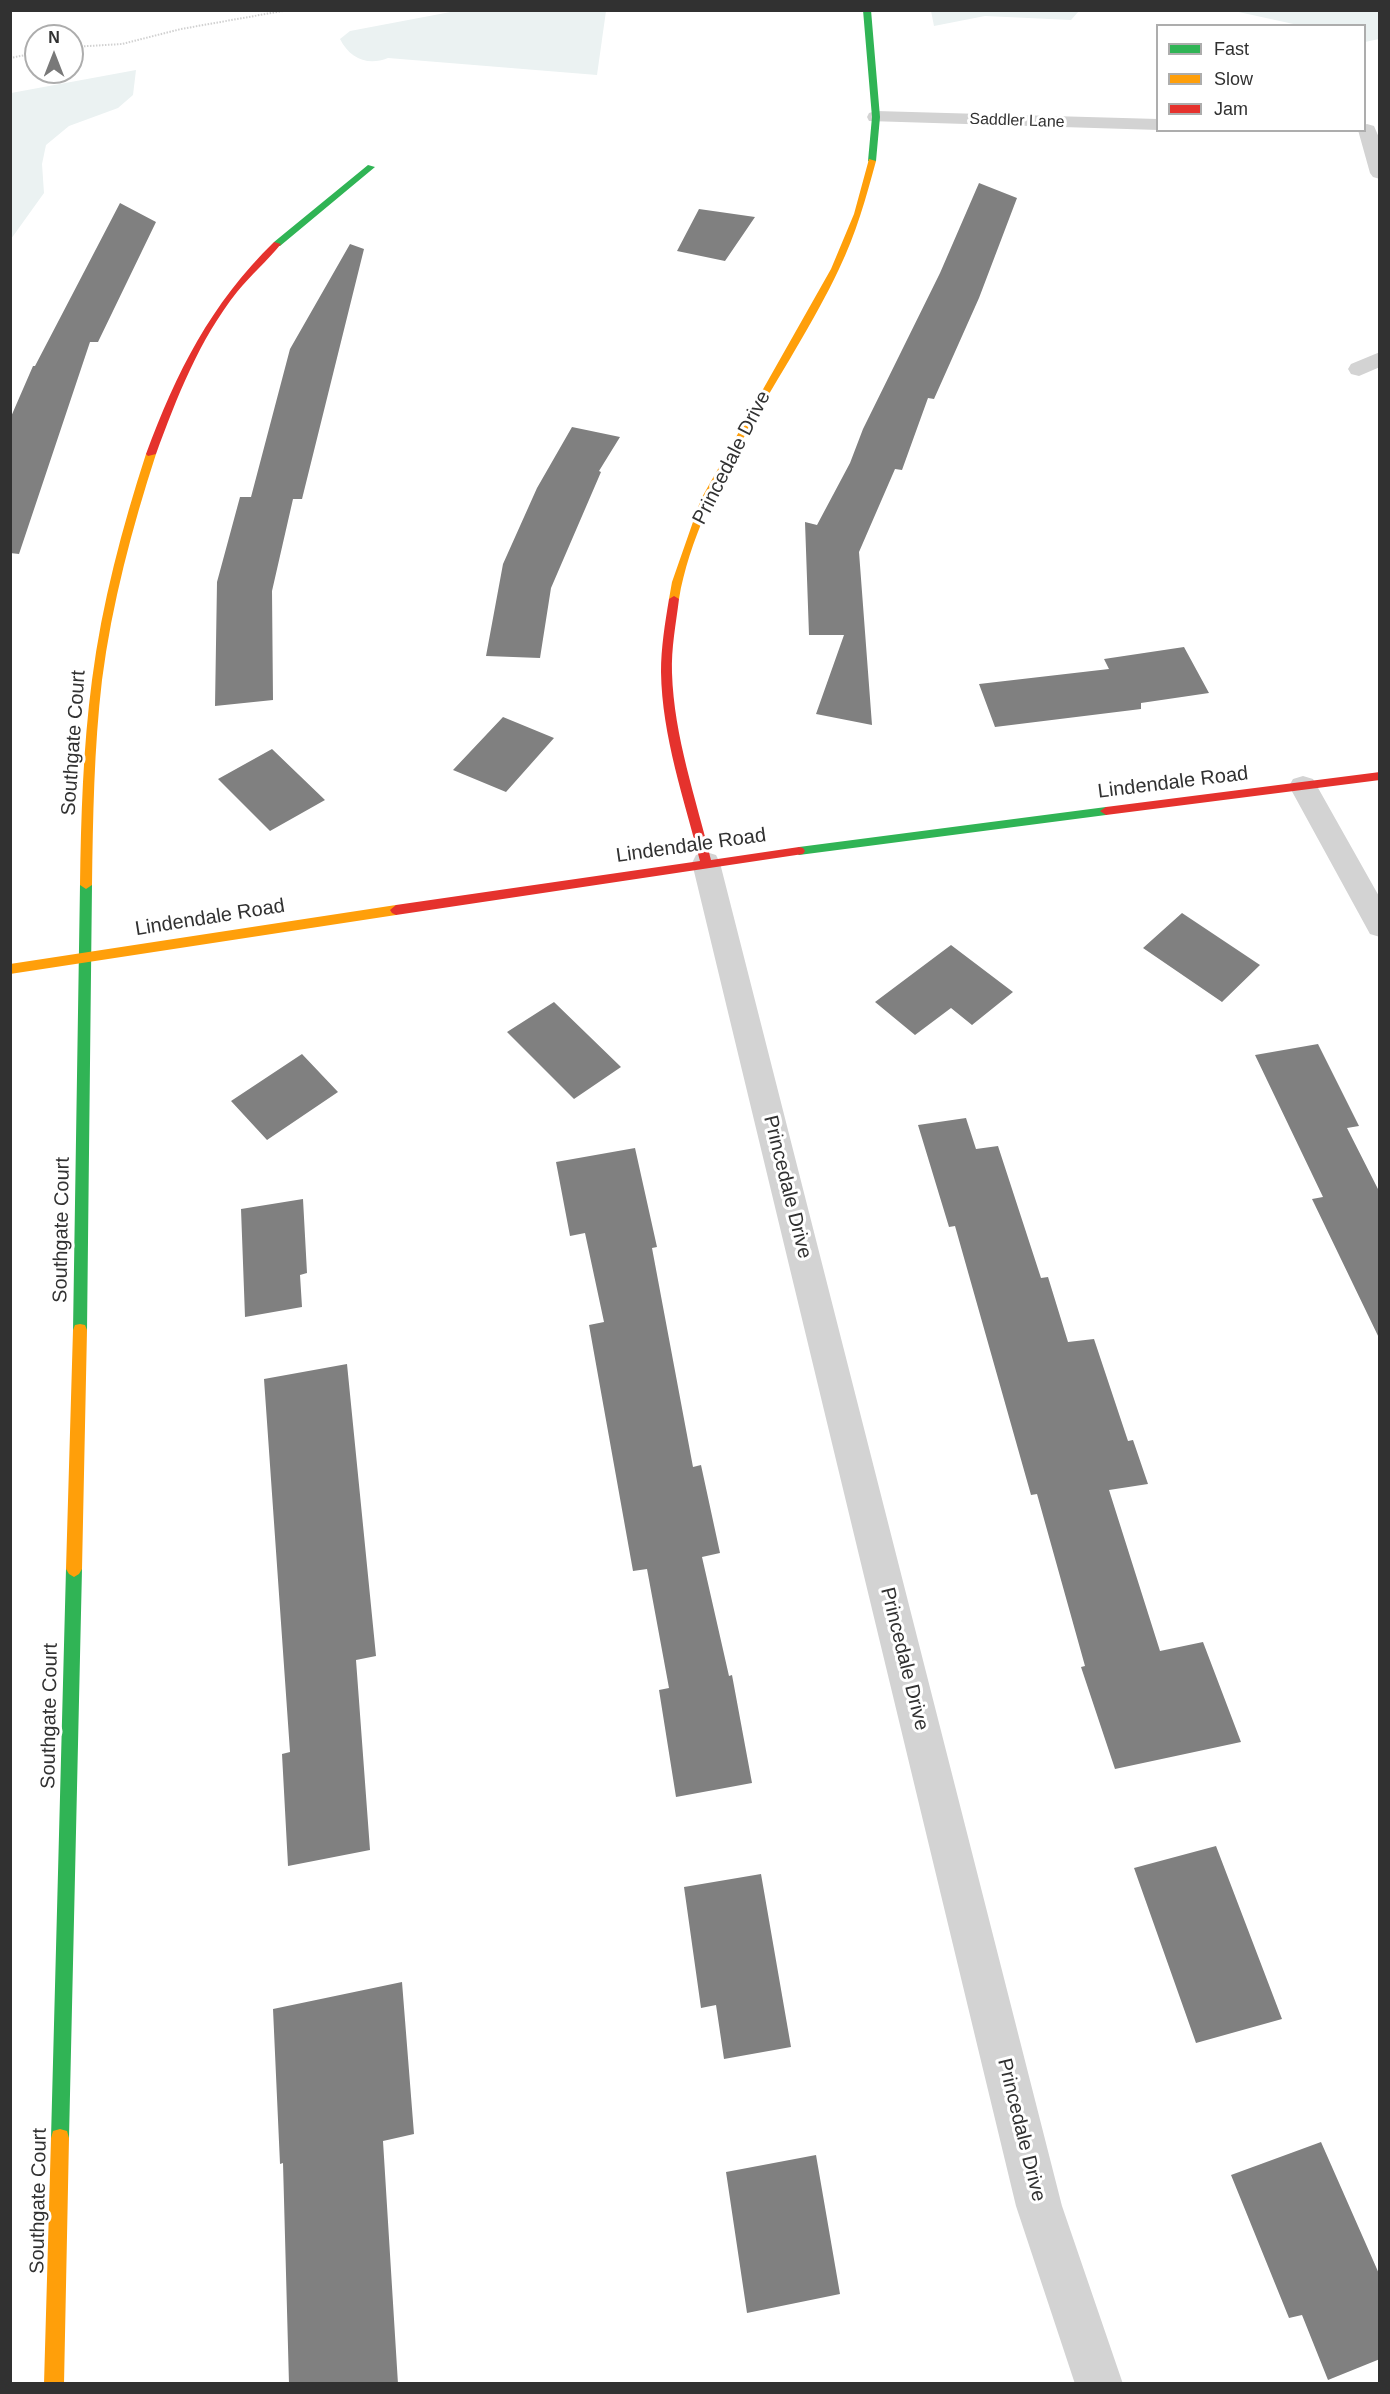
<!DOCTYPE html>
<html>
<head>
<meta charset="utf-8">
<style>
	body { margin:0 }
	#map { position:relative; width:1390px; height:2394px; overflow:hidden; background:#fff; font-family:Arial,sans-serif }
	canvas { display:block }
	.frame { position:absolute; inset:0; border:12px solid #313131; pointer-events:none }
	.legend { position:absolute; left:1156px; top:24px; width:210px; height:108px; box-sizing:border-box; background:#fff; border:2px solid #adadad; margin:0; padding:8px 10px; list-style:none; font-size:18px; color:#313131 }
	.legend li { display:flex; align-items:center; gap:12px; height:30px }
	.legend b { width:30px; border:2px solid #adadad }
	.north { position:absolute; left:24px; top:24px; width:60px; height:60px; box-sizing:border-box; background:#fff; border:2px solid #adadad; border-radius:50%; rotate:0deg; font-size:16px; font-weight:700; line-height:24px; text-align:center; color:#313131 }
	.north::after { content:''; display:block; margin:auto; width:21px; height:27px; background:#797979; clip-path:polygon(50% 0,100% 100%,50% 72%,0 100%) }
</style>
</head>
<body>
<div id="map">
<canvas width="1390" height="2394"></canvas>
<div class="frame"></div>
<ul class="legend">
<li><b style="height:8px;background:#30b455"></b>Fast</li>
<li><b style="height:8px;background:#ff9f0a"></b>Slow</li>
<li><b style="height:8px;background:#e5322d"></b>Jam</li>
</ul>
<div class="north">N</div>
</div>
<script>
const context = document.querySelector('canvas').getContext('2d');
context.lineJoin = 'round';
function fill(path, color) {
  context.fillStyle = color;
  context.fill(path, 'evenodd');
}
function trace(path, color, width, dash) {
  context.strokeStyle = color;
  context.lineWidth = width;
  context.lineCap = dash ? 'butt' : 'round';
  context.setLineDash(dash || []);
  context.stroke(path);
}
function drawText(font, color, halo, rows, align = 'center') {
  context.font = font + ' Arial,sans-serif';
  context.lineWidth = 6;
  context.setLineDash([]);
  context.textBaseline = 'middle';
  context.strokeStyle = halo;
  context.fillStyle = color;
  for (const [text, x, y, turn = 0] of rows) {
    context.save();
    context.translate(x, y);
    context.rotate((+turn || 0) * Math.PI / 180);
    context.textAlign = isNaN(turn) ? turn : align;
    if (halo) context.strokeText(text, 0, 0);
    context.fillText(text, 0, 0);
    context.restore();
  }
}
fill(new Path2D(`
	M461,10l145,1 -9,64 -209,-17c-20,8 -38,1 -48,-19l10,-8z
	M931,11v-1l148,1 -8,9 -86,-4 -51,10z
	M1234,11h145v28l-14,3 -1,-16 -66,-1z
	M136,70l-3,25 -15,13 -49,18 -23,19 -4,19 2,29 -33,46v-146z`), '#ebf2f2');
fill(new Path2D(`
	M979,183l38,15 -38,100 -45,101 -6,-1 -26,72 -7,-1 -36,83 13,173 -56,-11 28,-79h-35l-4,-113 12,3 33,-62 13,-34 77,-156z
	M120,203l36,19 -58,120h-8l-71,212 -9,-1v-134l23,-53h2z
	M699,209l56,8 -30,44 -48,-10z
	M350,244l14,5 -62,250h-9l-21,92 1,109 -58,6 2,-124 23,-85h11l39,-148z
	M572,427l48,10 -21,34 2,1 -50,116 -11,70 -54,-2 17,-92 34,-76z
	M1184,647l25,46 -68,10v6l-146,18 -16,-43 130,-15 -5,-10z
	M503,717l51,21 -48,54 -53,-22z
	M272,749l53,51 -55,31 -52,-52z
	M1182,913l78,52 -38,37 -79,-54z
	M951,945l62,47 -41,33 -21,-17 -36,27 -40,-33z
	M554,1002l67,65 -47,32 -67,-67z
	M1318,1044l41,82 -12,2 33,65v147l-68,-141 11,-2 -68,-142z
	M302,1054l36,38 -71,48 -36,-39z
	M966,1118l10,31 22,-3 43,132 7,-1 20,65 26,-3 34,102 5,-1 15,44 -39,6 51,161 43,-9 38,100 -126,27 -34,-102 4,-1 -48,-172 -6,1 -76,-269 -6,1 -31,-102z
	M635,1148l22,99 -5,1 41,219 8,-2 19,88 -18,4 27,119 3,-1 20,108 -76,14 -17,-107 10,-2 -22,-119 -14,2 -44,-246 15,-3 -19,-89 -15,3 -14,-74z
	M303,1199l4,74 -7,2 2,32 -57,10 -4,-108z
	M347,1364l29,292 -20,4 14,190 -82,16 -6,-112 8,-2 -26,-373z
	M1216,1846l66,173 -86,24 -62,-175z
	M761,1874l30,173 -67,12 -8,-54 -15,3 -17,-121z
	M402,1982l12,152 -31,7 15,243h-109l-6,-221 -3,1 -7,-155z
	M1321,2142l59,134v83l-52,21 -26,-65 -13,3 -58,-143z
	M816,2155l24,139 -93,19 -21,-141z`), '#808080');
trace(new Path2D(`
	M72,47l50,-3 59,-15 107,-19
	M10,58l26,-5`), '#d1d1d1', 2, [1.5, 1.5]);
fill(new Path2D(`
	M876,111l282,8 1,11 -290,-9 -2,-4 2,-4z
	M1367,124l7,2 6,14v39l-7,-2 -3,-4 -12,-43h6v-5z
	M1380,352v15l-21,9 -8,-2 -3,-5 3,-5z
	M1303,776l10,3 67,119v39l-10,-3 -81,-148 4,-7z
	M706,852l10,3 4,8 342,1343 61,178h-48l-59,-178 -324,-1343 4,-8z`), '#d3d3d3');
fill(new Path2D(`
	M863,10h8l9,107 -4,44 -4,2 -4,-2 4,-44z
	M368,165l7,2 -95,79h-6v-4z
	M1106,807l6,4 -6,4 -307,40 -6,-4 6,-4z
	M86,881l6,4 -5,445 -2,5 -5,1 -5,-1 -2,-5 7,-445z
	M74,1561l5,3 3,5 -13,569 -2,7 -7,2 -7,-2 -2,-7 15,-569 3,-5z`), '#30b455');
fill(new Path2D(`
	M869,159l7,2c-10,37 -20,73 -37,108 -50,106 -139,213 -160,330l-5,3 -4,-1 -1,-2 3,-17 29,-83 130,-230 23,-55z
	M151,451l5,3c-24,74 -44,149 -54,226 -8,68 -9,137 -10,205l-6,4 -6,-4c1,-68 3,-137 12,-205 10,-77 30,-152 54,-226z
	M396,905l6,5 -6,5 -386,59v-10z
	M80,1324l5,1 2,5 -5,239 -3,5 -5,3 -5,-3 -3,-5 7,-239 2,-5z
	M60,2129l7,2 2,7 -5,246h-20l7,-246 2,-7z`), '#ff9f0a');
fill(new Path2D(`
	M274,242l7,2c-14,17 -30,31 -44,48 -38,48 -60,105 -81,162l-8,2 -2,-2c31,-83 64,-149 128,-212z
	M674,596l5,3c-3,25 -8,49 -7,74 2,64 24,125 39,187l88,-13 4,1 2,3 -2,3 -407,61 -4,-2 -2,-3 6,-5 304,-44c-16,-62 -38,-125 -39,-189 0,-24 4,-49 8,-73z
	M1380,772v8l-274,35 -6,-4 6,-4z`), '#e5322d');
drawText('16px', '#313131', '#fff', [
	["Saddler Lane",1017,121,2]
]);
drawText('20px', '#313131', '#fff', [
	["Princedale Drive",732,458,-63],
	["Southgate Court",74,743,-86],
	["Lindendale Road",1173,783,-7],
	["Lindendale Road",691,846,-8],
	["Lindendale Road",210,918,-9],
	["Princedale Drive",787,1187,76],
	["Southgate Court",62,1230,-89],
	["Princedale Drive",904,1659,76],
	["Southgate Court",50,1716,-89],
	["Princedale Drive",1021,2130,76],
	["Southgate Court",39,2201,-89]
]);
</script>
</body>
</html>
